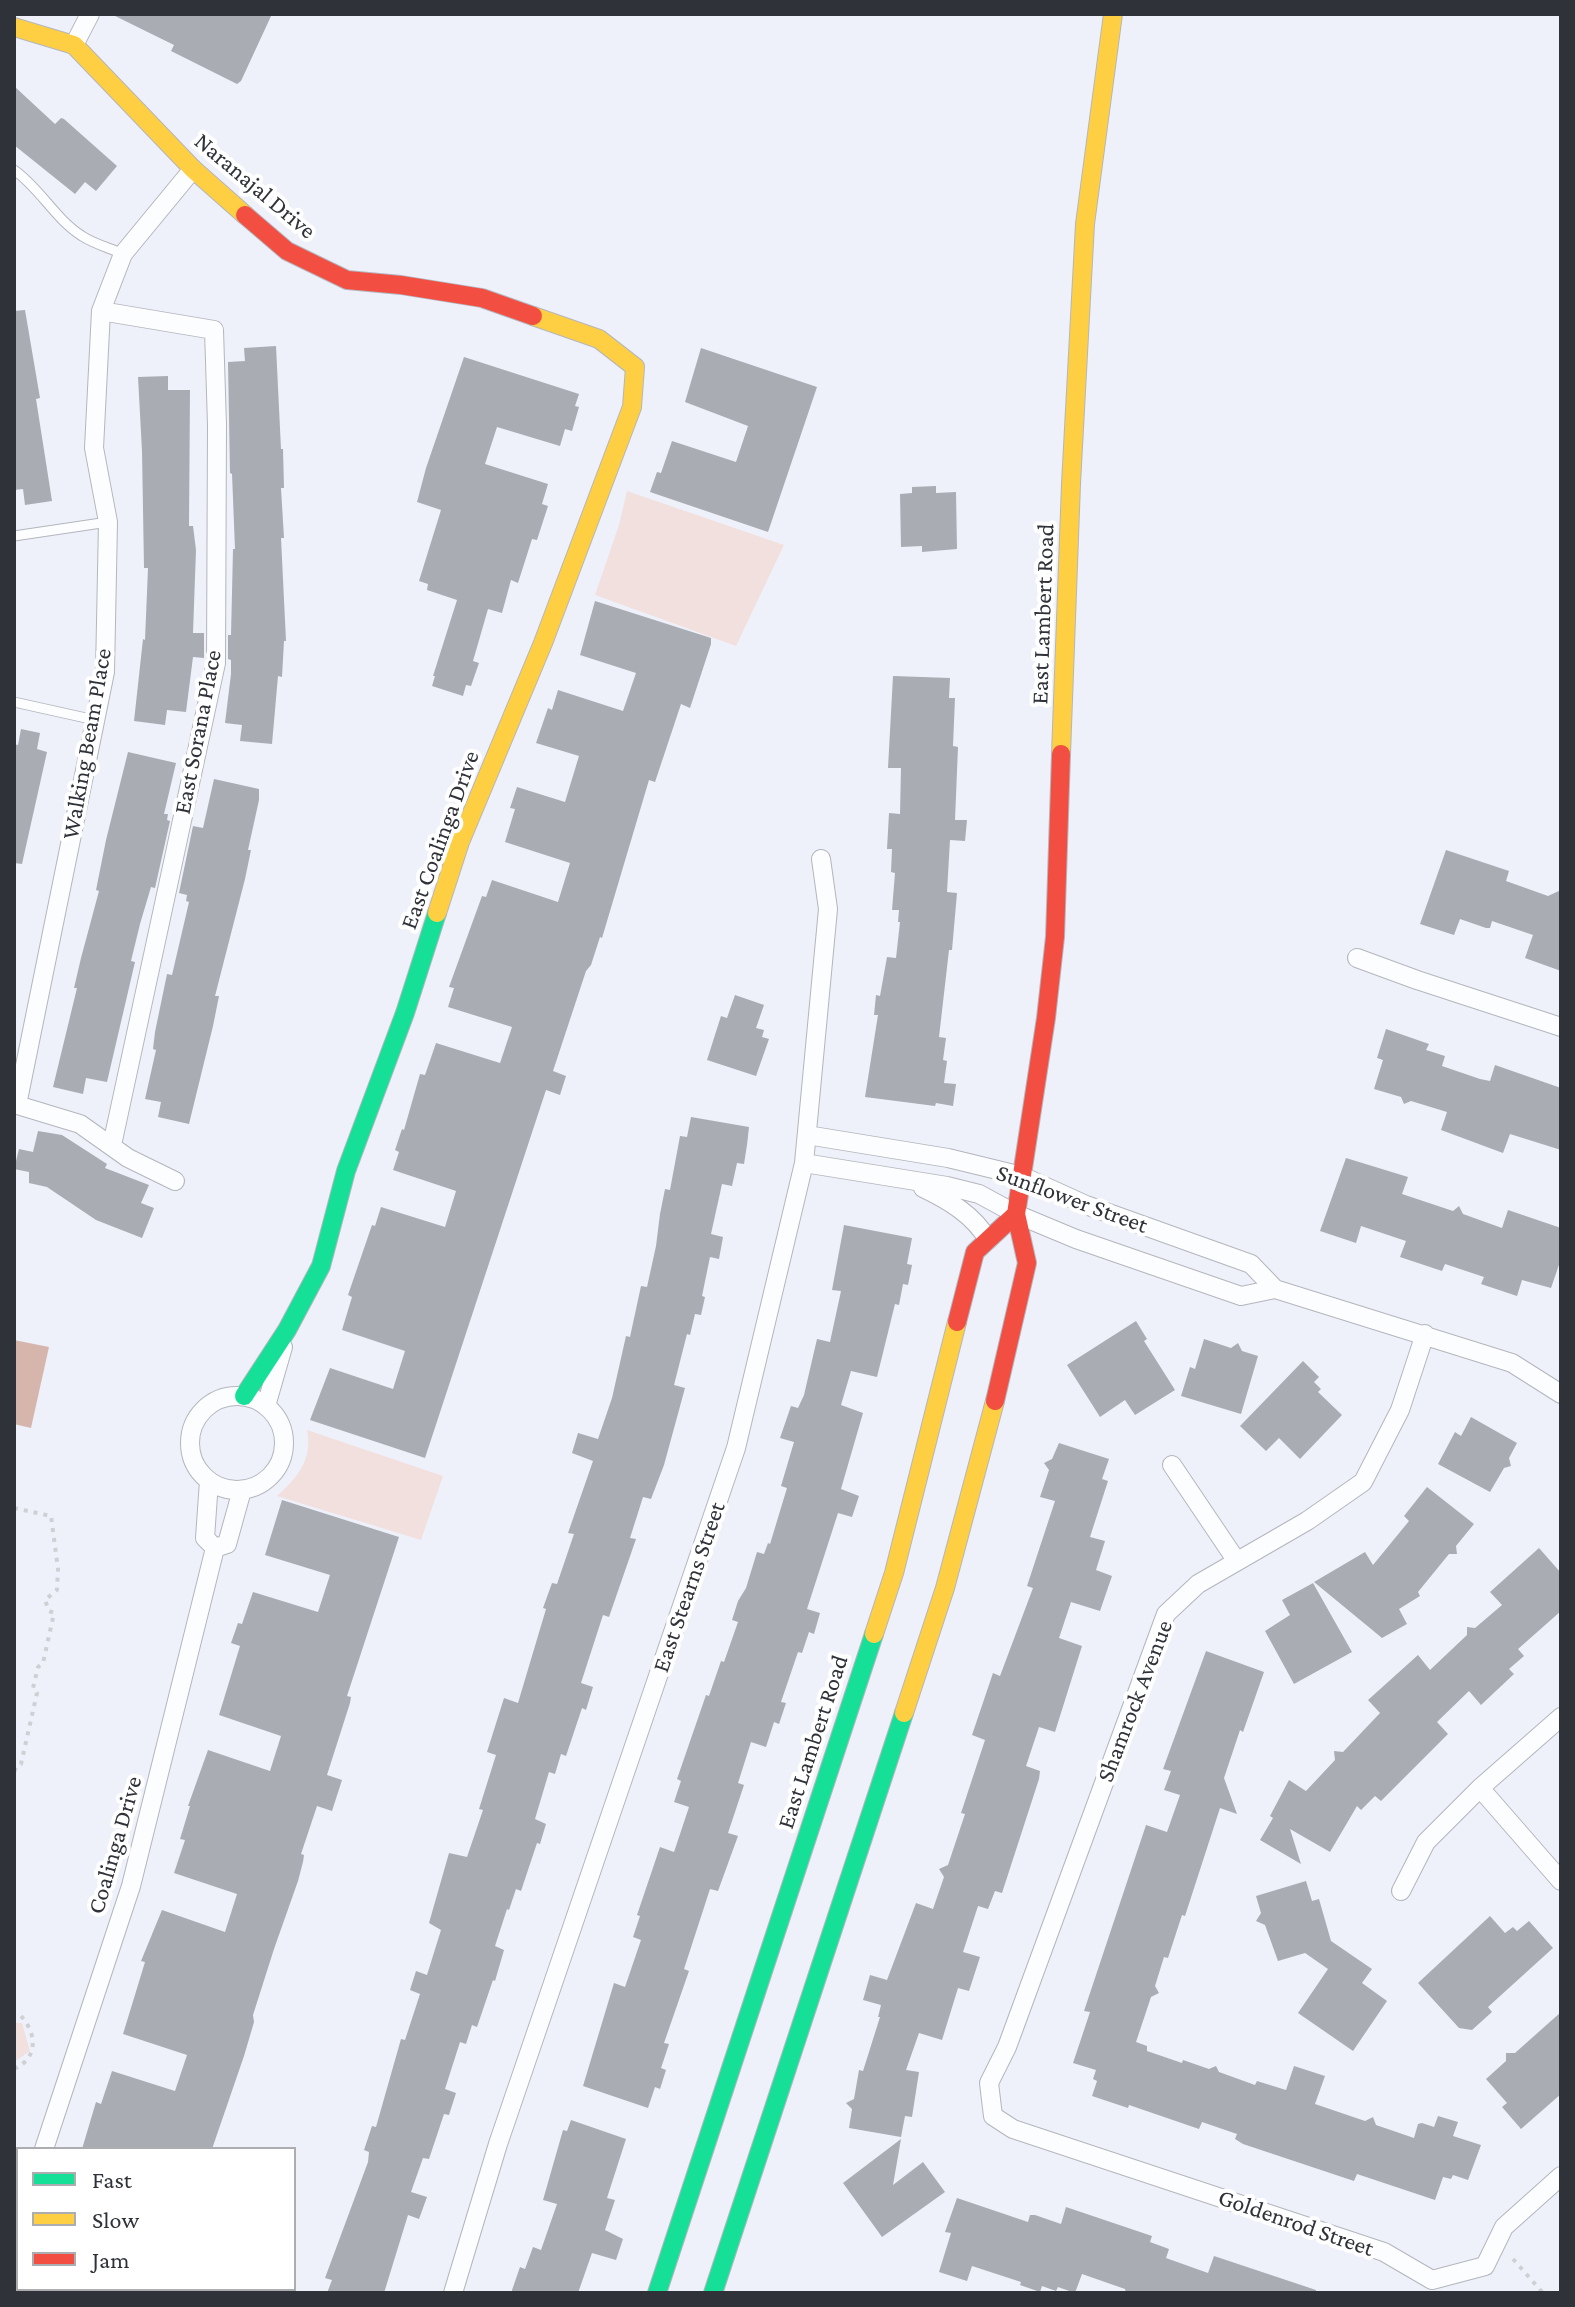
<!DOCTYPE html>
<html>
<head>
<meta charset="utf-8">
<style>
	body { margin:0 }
	#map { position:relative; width:1575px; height:2307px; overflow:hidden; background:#eef1fa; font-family:"Crimson Pro",serif }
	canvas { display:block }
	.frame { position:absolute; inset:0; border:16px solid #303239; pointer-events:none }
	.legend { position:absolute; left:16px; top:2147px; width:280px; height:144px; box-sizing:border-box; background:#fff; border:2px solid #acadb0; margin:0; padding:10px 14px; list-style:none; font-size:24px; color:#303239 }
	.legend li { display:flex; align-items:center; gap:16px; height:40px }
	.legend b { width:40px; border:2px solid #acadb0 }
</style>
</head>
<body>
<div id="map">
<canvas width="1575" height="2307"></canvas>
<div class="frame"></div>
<ul class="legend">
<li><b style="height:10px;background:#16e098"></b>Fast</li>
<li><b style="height:10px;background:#ffcf43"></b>Slow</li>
<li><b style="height:10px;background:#f24e42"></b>Jam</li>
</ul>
</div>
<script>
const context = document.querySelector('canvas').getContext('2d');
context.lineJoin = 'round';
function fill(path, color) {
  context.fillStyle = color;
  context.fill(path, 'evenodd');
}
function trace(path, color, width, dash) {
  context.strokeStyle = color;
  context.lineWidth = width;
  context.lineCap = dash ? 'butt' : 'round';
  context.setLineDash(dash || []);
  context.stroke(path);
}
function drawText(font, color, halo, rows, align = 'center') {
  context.font = font + ' "Crimson Pro",serif';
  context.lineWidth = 8;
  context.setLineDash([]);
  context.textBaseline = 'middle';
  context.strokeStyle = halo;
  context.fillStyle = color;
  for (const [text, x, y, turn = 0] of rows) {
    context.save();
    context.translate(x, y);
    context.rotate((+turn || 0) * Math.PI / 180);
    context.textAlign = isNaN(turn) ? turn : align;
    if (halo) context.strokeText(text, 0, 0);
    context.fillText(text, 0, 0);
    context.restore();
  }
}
fill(new Path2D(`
	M627,491l157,54 -48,101 -141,-51 24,-70z
	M307,1430l136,46 -22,64 -144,-44c20,-18 36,-36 30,-66z
	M14,2023h8l8,28 -16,11z`), '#f2e0de');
fill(new Path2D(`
	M14,1340l35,7 -18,81 -17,-4z`), '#d6b6ac');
fill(new Path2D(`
	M111,14h161l-31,67 -4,3 -66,-33 3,-6z
	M14,86l41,38 6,-6 3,1 53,47 -21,25 -11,-9 -10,12 -61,-49z
	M25,310l15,88 -4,1 16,102 -27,4 -2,-16 -9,1v-179z
	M276,346l5,103h2l1,39h-3l3,50h-3l5,103h-2l-2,36 -4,-1 -6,68 -32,-3 2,-16 -17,-2 6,-49v-14l-3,-1v-24h3l2,-86h2l-3,-75 -2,-1 -2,-111 17,-1 -1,-13z
	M701,348l116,39 -49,145 -118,-40 7,-20 4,1 11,-32 64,21 12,-36 -63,-24z
	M464,357l115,37 -4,12 4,1 -7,24 -7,-2 -5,17 -63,-19 -12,37 63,20 -6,20 6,2 -11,34 -5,-1 -14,44 -7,-3 -9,33 -14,-4 -15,52 6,2 -8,23 -5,-1 -3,11 -31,-10 3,-10h-2l24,-76 -30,-10 1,-6 -9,-3 22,-71 -24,-8 9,-34z
	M168,376v14h22l-1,136h4l3,24 -3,83h11v25l-11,-1 -7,55 -19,-2 -2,15 -31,-4 9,-82 2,1 3,-72h-4l-2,-117 -4,-74z
	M936,486v7l20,-1 1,57 -35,3v-6l-21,1 -1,-53 12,-1v-6z
	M595,601l116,37v6l-21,64 -9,-4 -26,78 -6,-2 -47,158 -2,-1 -9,28 -5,6 -33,100 13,5 -6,19 -14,-5 -121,368 -115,-38 20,-52 63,21 12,-38 -63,-21 10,-33 -4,-2 24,-70 3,1 6,-19 64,20 11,-36 -63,-21 6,-18 -4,-2 7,-21 2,1 16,-56 5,1 11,-32 64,20 12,-36 -64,-20 6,-19 -5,-1 33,-91 4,1 6,-17 66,22 12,-39 -65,-21 10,-33 -5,-1 7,-21 48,15 14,-46 -43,-13 12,-35 4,2 6,-20 65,21 13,-38 -56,-18z
	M893,676l57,2 -1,20h6l-2,48 5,1 -3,73h12l-2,21 -15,-1 -3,52 10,1 -5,57h-3l-10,87 7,1 -3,22 4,1 -3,22 12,1 -3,22 -17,-3 -1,3 -70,-9 13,-82h-4l2,-20 4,1 7,-39 9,1 4,-36h-2l1,-12h-7l3,-37 -4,-1 1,-23h-5l2,-36 11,1 1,-46h-13z
	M21,729l19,4 -3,16 10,3 -25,112 -8,-1v-119l4,1z
	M128,752l48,11 -12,51h4l-1,6 3,1 -15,67 -4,-1 -11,37 -9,37 4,1 -28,120 -21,-4 -3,16 -30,-7 24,-99h-3l7,-30 18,-67 -3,-1 10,-50z
	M214,779l45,10v11l-11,50h3l-6,29 -30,117h4l-6,30 -24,98 -31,-7 3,-15 -16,-3 11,-49 -3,-1 2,-17 12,-58 5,1 17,-73 -3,-1 1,-6 -8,-2 14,-67 10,2z
	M1446,850l63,21 -3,10 42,15 13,-6v81l-36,-13 8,-23 -41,-14 -2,7h-4l-26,-9 -6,16 -34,-11z
	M735,995l29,10 -8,23 8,2 -2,7 7,2 -13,37 -49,-16 14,-44 6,2z
	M1386,1029l43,15 -3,6 19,6 -3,10 38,13 10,2 5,-16 66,23v62l-51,-16 -7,19 -62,-23 6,-18 -36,-11 -7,3 -3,-7 -27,-8 9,-29 -6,-2z
	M691,1117l58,10 -2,18 -3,19 -7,-1 -5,23 -10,-2 -11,50 12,3 -4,22 -9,-2 -8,39 3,1 -4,18 -6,-1 -5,21 -3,-1 -13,51 11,3 -21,77 -13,34 -8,-2 -13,41 6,1 -27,78 -6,-2 -22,68 12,4 -7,23 -4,-2 -16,48 -5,-2 -6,20 -6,-2 -14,47 11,5 -6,20 -3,-1 -16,48 -5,-2 -7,21 -2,-1 -12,37 9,4 -9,31 -2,-1 -16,47 -5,-2 -6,19 -6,-2 -15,47 11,4 -7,22 -5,-1 -15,45 -6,-1 -12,34 16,5 -8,22 -11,-4 -24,78h-57l5,-13 -7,-2 43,-116 1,-10 -5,-2 8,-24 4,1 25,-88 4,1 15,-46 -10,-4 6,-19 11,4 14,-45 -12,-7 20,-70 18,4 16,-47 -4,-1 17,-54 -9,-3 17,-54 14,5 28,-94 -3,-1 9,-25 5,1 17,-50 -6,-1 25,-72 -21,-8 6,-20 20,6 14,-41 14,-62 4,1 11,-51 6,1 9,-41 4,-32 5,-25 5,1 10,-54 7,1z
	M38,1131l24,4 45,29 -2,4 44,17 -8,18 13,5 -12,30 -46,-18 -49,-33 -18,-4v-11l-15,-3 5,-20 14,3z
	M1346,1158l62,19 -6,17 51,17 6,-5 4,8 39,14 6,-18 53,18v31l-10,29 -29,-8 -5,16 -36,-12 3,-7 -39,-13 -3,7 -42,-14 6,-16 -45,-15 -5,17 -36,-12z
	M844,1225l68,13 -5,26 5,1 -4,20 -5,-1 -4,21 -4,-1 -18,73 -26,-6 -10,34 22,8 -22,76 18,7 -7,21 -14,-4 -31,96 13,4 -6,21 -5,-2 -7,21 -4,-1 -17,50 5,1 -7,21 -5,-2 -8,25 -15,-5 -13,41 6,2 -16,48 10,3 -20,55 -8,-2 -26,80 5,2 -25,72 5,1 -8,24 5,2 -6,19 -5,-2 -7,21 -65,-22 31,-103 11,4 16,-47 -8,-3 7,-21 -3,-1 23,-68 14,5 15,-45 -15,-5 7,-21 -4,-2 29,-84 3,1 12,-35 3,1 14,-40 -6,-2 6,-19 8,-13 11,-36 7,2 4,-11 2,1 17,-56 -6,-2 13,-44 -14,-4 11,-32 7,2 6,-13 13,-56 13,3 11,-51 -9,-1z
	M1136,1321l11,18 -3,2 31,49 -40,25 -10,-15 -25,17 -33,-52z
	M1204,1339l27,9 7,-5 4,8 16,5 -17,58 -60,-18 9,-29 5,2z
	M1303,1361l16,16 -5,5 7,7 -3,3 24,23 -42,44 -21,-21 -13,13 -26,-25z
	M1471,1417l46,26 -8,15 2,8 -7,2 -14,24 -52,-28 17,-32 6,4z
	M1059,1443l50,16 -7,20 6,2 -18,56 15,4 -9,29 16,6 -12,35 -29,-9 -12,36 23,8 -27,86 -16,-5 -13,39 14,5 -1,8 -37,114 -7,-2 -7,18 -10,-3 -15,46 17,5 -11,34 -11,-3 -16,52 -23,-7 -13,37 13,2 -7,45 -7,-1 -4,21 -52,-9 3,-19 -6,-6 8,-4 5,-29 4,1 17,-54h-2l3,-12 -18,-5 7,-25 17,5 29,-77 17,6 11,-32 -5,-8 9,-4 17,-51 -4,-1 24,-73 -13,-5 21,-62 7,3 33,-88 -6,-2 28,-85 -15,-4 9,-27 -5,-7 8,-4z
	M1427,1487l47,37 -18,22 1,8h-8l-31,38 2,4 -21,13 8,15 -25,14 -68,-56 51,-30 8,13 36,-44 -5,-5z
	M282,1500l117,37 -52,159 4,1 -1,6 -23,72 15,5 -10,31 -15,-5 -16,48 3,1 -1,7 -5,19 -24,68 -21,66 1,7 -10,34 -32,93h-130l14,-47 5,2 11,-33 63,20 12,-36 -64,-21 22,-72 -4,-1 21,-51 63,22 12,-38 -63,-21 11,-33 -5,-1 10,-33h-2l20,-56 62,21 11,-35 -62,-21 21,-69 -9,-3 7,-20 4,1 11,-32 65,20 12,-37 -65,-20z
	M1539,1548l22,25v38l-43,38 6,7 -15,13 5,5 -33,31 -12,-14 -32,31 11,12 -67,67 -6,-5 -14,14 -4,-4 -27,46 -40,-23 11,35 -41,-24 13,-22 -3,-2 19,-36 17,11 29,-31 -1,-9 9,1 37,-39 -12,-13 50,-45 12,15 37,-35v-8l8,1 27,-23 -12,-13z
	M1313,1583l39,69 -58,32 -29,-53 25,-16 -8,-15z
	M1206,1651l58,21 -21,60 -3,-2 -16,48 13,36 -17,-6 -35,108 -3,-1 -14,43 -4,-1 -9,29 4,7 -8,4 -15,45 11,4v5l35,12 1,-3 26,9 7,-3 3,6 36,13 2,-4 29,9 8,-24 31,10 -10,28 50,17 8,-4 3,8 38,13 4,-14 4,-1 12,4 4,-11 20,6 -5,14 28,9 -13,35 -15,-5 -2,4 -8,-2 -8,23 -78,-26 -3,7 -111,-37 -8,-5 2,-5 -35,-12 -3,7 -70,-24 -1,3 -36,-12 5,-15 -4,-2 3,-9 -23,-7 17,-51 -6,-1 62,-186 21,7 13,-37 -16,-5 7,-19 -8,-2z
	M1306,1881l6,20 7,-2 12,42 41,28 -10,14 25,18 -34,50 -55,-38 30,-44 -23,-16 -27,8 -13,-36 -9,-4 5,-8 -5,-17z
	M1490,1916l15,17 8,-6 4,4 12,-10 24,27 -65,59 4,5 -20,18 -13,-2 -41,-45z
	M1561,2012v82l-40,35 -19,-22 5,-4 -21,-24 20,-18v-8h9z
	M571,2120l55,19 -19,59 8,2 -10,30 18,9 -7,21 -24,-7 -14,40h-67l9,-26 5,2 8,-22 8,3 16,-46 -14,-4 20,-70 4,1z
	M901,2139l-8,46 30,-23 22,30 -63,45 -39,-54z
	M957,2198l71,24 2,-7h5l26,9 5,-17 86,29 -2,6 19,7 -3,9 42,15 6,-17 102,34v3h-190l-1,-4 -43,-15 -7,19 -17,-6 -2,4 -14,-5 -2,6 -20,-7 1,-3 -49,-16 -5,15 -28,-9 12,-39 -6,-1z`), '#aaacb4');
const lane = new Path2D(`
	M14,170c26,18 41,49 68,66 12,8 28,12 41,18
	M14,536l94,-14
	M14,702l81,18`);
const street = new Path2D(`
	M74,45l16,-31
	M101,311l113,19 3,95 -1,238 -104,482
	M1357,958l60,22 144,47
	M14,1104l66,20 48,34 47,23
	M17,1105l88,-433 3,-150 -14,-74 7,-137 22,-57 70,-85
	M807,1135l141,23 74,18 64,29 165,59 24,25
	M804,1163l143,23 32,8 37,20 60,25 165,57 34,-7 237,74 49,31
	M923,1188c25,12 51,27 65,52
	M1425,1334l-25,76 -37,72 -56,39 -109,63 -32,30 -159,433 -18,36 4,33 20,13 371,123 48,28 53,-14 19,-39 57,-51
	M190 1443a47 47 0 1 1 94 0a47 47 0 1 1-94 0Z
	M266,1406l17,-59
	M1172,1465l64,95
	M209,1481l-4,57 10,10
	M215,1548l12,-4 15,-54
	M1480,1788l81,93
	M1401,1891l25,-49 54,-54 81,-71
	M44,2149l87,-263 84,-338
	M14,2227l4,-10
	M453,2293l45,-149 238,-696 68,-285 24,-254 -7,-50`);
const fast = new Path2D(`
	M244,1396l43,-66 34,-64 25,-95 59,-158 32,-100
	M657,2293l217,-659
	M713,2293l191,-580`);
const slow = new Path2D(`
	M14,27l60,18 119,124 52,46
	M1061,754l10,-270 14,-260 28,-210
	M437,913l23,-71 83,-199 89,-236 3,-40 -36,-28 -66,-23
	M874,1634l20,-61 63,-251
	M904,1713l41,-125 50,-187`);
const jam = new Path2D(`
	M245,215l42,36 60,29 54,5 81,13 51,18
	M957,1322l18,-70 41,-38
	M995,1401l32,-138 -11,-49 30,-196 9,-81 6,-183`);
trace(lane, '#b4b6be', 11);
trace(street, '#b4b6be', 20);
trace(fast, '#b4b6be', 20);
trace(slow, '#b4b6be', 20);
trace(jam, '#b4b6be', 20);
trace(new Path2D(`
	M14,1508l37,8 7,53 -1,21 -12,10 4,11 5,2 -11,50 -5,4 -5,21 4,5 -16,71 -5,3 -2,6
	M14,2069c27,-12 22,-40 3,-57
	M1513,2259l30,34`), '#cfd0d4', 4, [4, 6]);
trace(lane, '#fcfdfe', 9);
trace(street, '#fcfdfe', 18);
trace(fast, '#16e098', 18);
trace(slow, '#ffcf43', 18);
trace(jam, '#f24e42', 18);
drawText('24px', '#303239', '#fff', [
	["Naranajal Drive",255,186,40],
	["East Lambert Road",1043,614,-88],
	["East Sorana Place",198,732,-79],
	["Walking Beam Place",87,744,-80],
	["East Coalinga Drive",440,840,-70],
	["Sunflower Street",1072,1199,20],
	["East Stearns Street",689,1587,-71],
	["Shamrock Avenue",1135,1701,-69],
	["East Lambert Road",813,1742,-72],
	["Coalinga Drive",115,1845,-74],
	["Goldenrod Street",1296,2223,19]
]);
</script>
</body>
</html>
